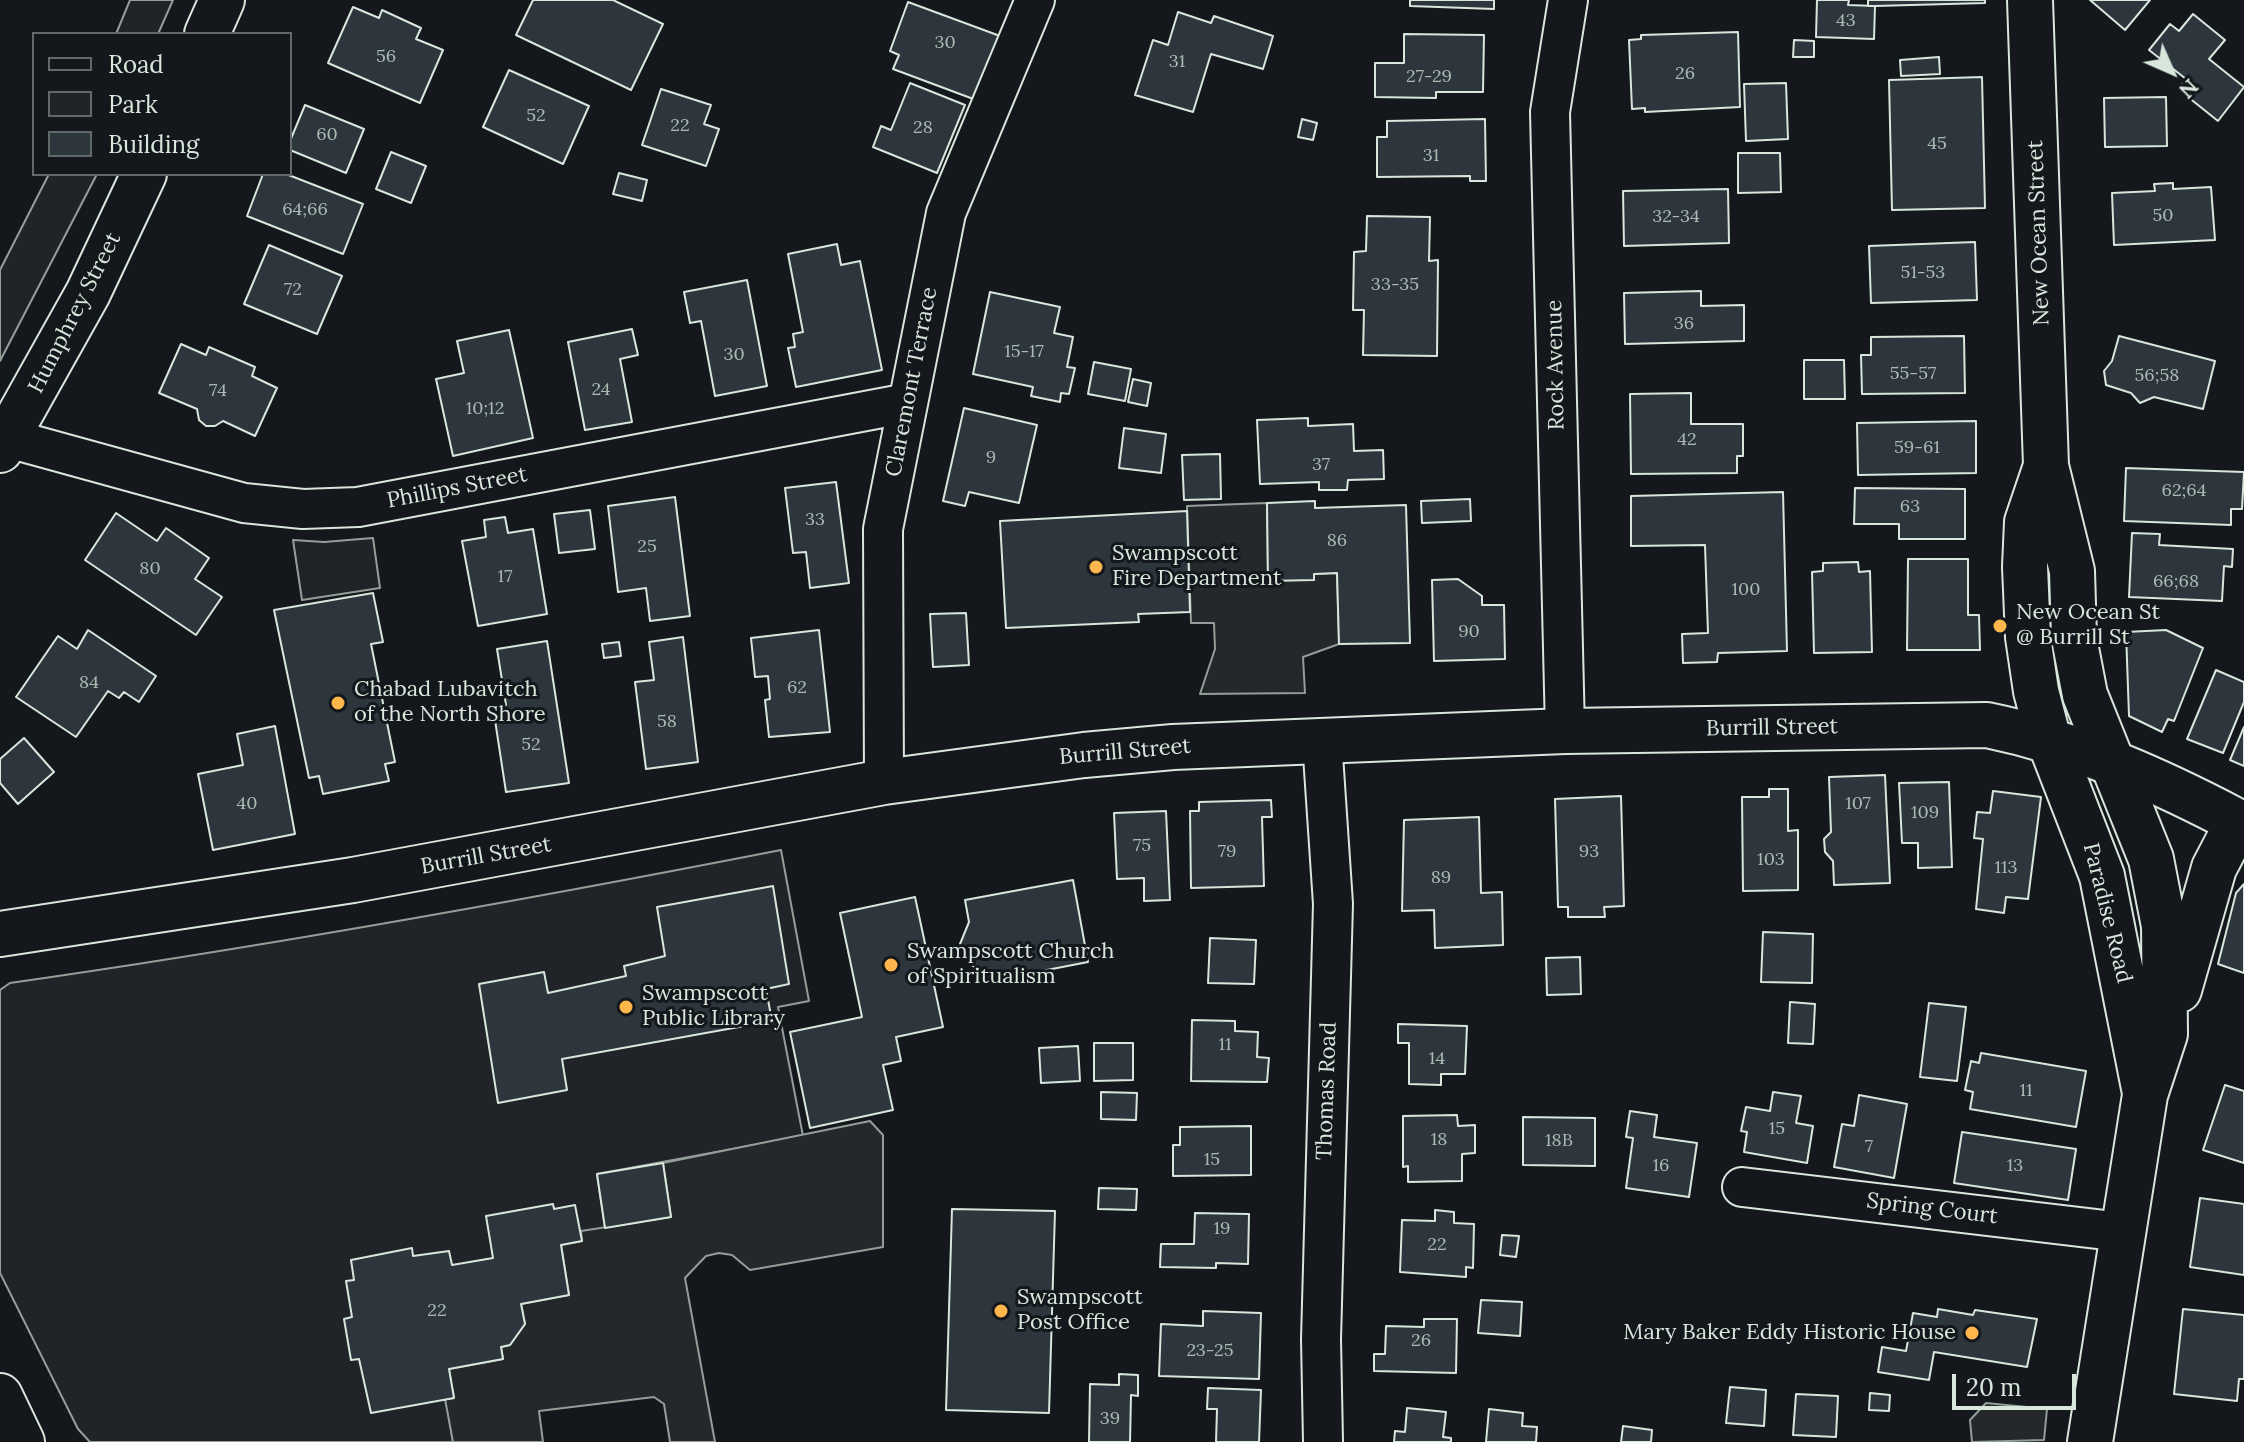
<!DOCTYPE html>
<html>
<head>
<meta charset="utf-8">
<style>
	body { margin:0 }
	#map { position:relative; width:2244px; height:1442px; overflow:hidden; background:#14181c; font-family:Lora,serif }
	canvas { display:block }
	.legend { position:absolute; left:32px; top:32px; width:260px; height:144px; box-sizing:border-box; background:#14181c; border:2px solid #626a69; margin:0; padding:10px 14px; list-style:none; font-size:24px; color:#d8e6dc }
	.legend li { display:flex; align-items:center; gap:16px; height:40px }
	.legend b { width:40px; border:2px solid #626a69 }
	.north { position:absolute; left:2132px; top:32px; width:80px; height:80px; -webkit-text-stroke:6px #14181c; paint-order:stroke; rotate:135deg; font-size:22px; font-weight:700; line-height:32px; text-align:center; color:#d8e6dc }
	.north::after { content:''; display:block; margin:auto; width:28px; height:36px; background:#d8e6dc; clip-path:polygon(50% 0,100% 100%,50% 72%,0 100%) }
	.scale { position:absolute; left:1952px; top:1374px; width:124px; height:36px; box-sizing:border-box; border:4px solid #d8e6dc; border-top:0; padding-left:10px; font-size:24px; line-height:28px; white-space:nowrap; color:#d8e6dc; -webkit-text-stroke:6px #14181c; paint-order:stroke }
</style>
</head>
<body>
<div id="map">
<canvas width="2244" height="1442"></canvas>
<ul class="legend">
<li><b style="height:10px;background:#14181c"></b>Road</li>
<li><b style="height:22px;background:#202428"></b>Park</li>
<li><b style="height:22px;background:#2c363c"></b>Building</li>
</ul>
<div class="north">N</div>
<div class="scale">20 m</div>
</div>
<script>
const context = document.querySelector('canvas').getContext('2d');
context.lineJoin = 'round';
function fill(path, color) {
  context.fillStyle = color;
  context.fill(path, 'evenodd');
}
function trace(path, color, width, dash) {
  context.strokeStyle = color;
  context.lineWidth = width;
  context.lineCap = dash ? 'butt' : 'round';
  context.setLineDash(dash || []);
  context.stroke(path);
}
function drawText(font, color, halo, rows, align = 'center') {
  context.font = font + ' Lora,serif';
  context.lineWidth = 6;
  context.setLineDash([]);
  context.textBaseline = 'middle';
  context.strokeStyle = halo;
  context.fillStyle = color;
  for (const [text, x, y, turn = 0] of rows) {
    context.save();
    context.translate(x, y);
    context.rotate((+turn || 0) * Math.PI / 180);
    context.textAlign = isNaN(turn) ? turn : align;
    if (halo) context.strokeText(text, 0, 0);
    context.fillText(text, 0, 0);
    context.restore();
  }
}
const green = new Path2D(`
	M130,0h43l-15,34h-42z
	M49,174h48l-97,187v-91z
	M373,538l7,50 -78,12 -9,-60 31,2z
	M781,850l28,151 -31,6 25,129 -206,38 8,54 -24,4 1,9 -13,54 -44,29 -22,35 -49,39 -8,1 7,43h-363l-12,-13 -78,-156v-283l10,-7c259,-37 515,-83 771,-133z`);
fill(green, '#202428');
trace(green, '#939e99', 2);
const parking = new Path2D(`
	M1267,503l1,77h46v-6l23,-1 2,71 -36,13 2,36 -105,1 15,-45 -1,-26h-23l-4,-117z
	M870,1121l13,14v112l-133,23 -18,-15 -13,-2 -13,3 -21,22 30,164h-45l-6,-38 -10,-7 -115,14 4,31h-90l-8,-43 9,-1 -5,-29 54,-10 -2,-12 9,-2 15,-21 -4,-20 48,-9 -8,-50 21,-4 -1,-10 90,-14 -8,-54z
	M1986,1403l61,6 -3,31 -72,2 -2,-22z`);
fill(parking, '#24282b');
trace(parking, '#939e99', 2);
const building = new Path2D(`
	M533,0h80l50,24 -32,66 -115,-55z
	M1410,0h84v9l-84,-3z
	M1817,0h32l-1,5 27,1 -1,33 -58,-2z
	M1868,0h117v3l-110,3h-7z
	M2090,0h60l-25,30z
	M908,2l92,34 -24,64 -83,-31 6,-14 -9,-4z
	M353,7l26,11 3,-8 39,18 -5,11 27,11 -23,53 -92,-40z
	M1178,12l33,11 3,-7 59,20 -10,33 -52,-15 -18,58 -58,-17 18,-55 15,5z
	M2193,14l32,26 -16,19 35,28 -26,34 -40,-32 8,-10 -37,-29 21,-26 9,7z
	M1738,32l2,75 -95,5v-4l-13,1 -3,-69 12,-1v-4z
	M1404,34l80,1 -1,57h-47v6l-61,-1v-34h29z
	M1794,40l20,1v16h-21z
	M1939,57l1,17 -39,2 -1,-16z
	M509,70l80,36 -26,58 -80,-37z
	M1982,77l3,131 -93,2 -3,-130z
	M910,83l55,22 -28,68 -64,-26 8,-21 10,4z
	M1786,83l2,56 -42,2 -2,-57z
	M661,89l50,16 -7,19 15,5 -13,37 -64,-21z
	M2166,97l1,49 -62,1 -1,-49z
	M305,105l59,24 -18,44 -56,-23v-9z
	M1302,119l15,4 -4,17 -15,-3z
	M1485,119l1,62h-16v-5l-93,1v-40h10v-16z
	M391,152l35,14 -15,37 -35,-14z
	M1738,153h42l1,39 -43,1z
	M619,173l28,7 -5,21 -29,-7z
	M263,174h23l77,30 -20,50 -96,-38z
	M2173,183v6l38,-2 4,53 -101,5 -2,-52 43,-2 -1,-7z
	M1728,189l1,54 -105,3 -1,-55z
	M1367,216l63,1 -1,44 9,-1 -1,96 -74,-1 1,-45h-11l1,-58 12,-1z
	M1975,242l2,58 -106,3 -2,-57z
	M837,244l4,21 19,-4 22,109 -86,17 -8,-39 7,-1 -2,-13 10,-2 -15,-78z
	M269,245l73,31 -25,58 -73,-30z
	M747,280l20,106 -52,10 -14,-75 -11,2 -6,-31z
	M1701,291v15l43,-1v36l-119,3 -1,-51z
	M990,292l70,15 -6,26 19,4 -6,30 8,1 -6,26 -8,-1 -1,9 -29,-6 2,-9 -60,-13z
	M632,329l6,26 -18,4 12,63 -47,8 -17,-88z
	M509,330l24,108 -80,18 -17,-77 28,-6 -7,-32z
	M1964,336l1,57 -103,1 -1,-39h10v-18z
	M2119,336l96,25 -12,48 -49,-12 -14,6 -9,-10 -25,-8 -2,-14 8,-10z
	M181,344l25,11 3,-8 46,20 -3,9 25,12 -22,48 -32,-15 -8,5h-9l-7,-6 -2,-11 -38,-16z
	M1804,360h40l1,39h-41z
	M1094,362l37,7 -6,32 -37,-7z
	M1133,379l18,4 -4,23 -19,-4z
	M1691,393v31h52v32h-6v17l-106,1 -1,-80z
	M964,408l73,17 -18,78 -50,-11 -4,14 -22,-5z
	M1308,418v8l45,-2 1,27 29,-1 1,29 -36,1 -1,10h-28v-8l-59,2 -3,-64z
	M1976,421v52l-118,2 -1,-52z
	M1124,428l42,6 -5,39 -42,-5z
	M1220,454l1,45 -37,1 -2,-45z
	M2126,468l118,4 -2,37h-11v16l-107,-4z
	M836,482l13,101 -39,5 -4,-36 -13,1 -8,-65z
	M1855,488l110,1v50h-66v-15h-45z
	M1783,492l4,159 -69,2 -1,9 -34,1 -1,-29 26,-1 -3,-88 -74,1v-50z
	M675,497l15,119 -40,5 -4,-33 -28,4 -10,-86z
	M1470,499l1,22 -49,2 -1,-22z
	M1315,501v7l91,-3 4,138 -71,1 -2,-71 -23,1v6l-46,1 -1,-78z
	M590,510l5,39 -36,4 -5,-39z
	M1187,511l3,101 -52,2 1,8 -133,6 -6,-107z
	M116,513l41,28 9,-13 43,30 -14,21 27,18 -26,38 -111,-75z
	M505,517l3,16 25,-4 14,85 -69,12 -16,-85 24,-4 -2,-17z
	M2132,533l28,1 -1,11 74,4 -1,18 -8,-1 -2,35 -93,-4z
	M1908,559h60v56h11l1,35h-73z
	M1858,562l1,10 11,-1 2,81 -58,1 -2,-81 11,-1v-8z
	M1458,579l24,17v9h22l1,54 -71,2 -2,-81z
	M373,593l10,49 -12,2 24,118 -10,2 4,17 -66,13 -4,-18 -10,2 -35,-168z
	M966,613l3,52 -36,2 -3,-53z
	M88,630l68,46 -17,26 -15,-10 -5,6 -11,-7 -32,46 -60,-40 42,-61 19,13z
	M819,630l11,102 -61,5 -4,-37 5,-1 -2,-23 -13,1 -4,-39z
	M2166,630l37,18 -29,73 -6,-2 -6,13 -33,-16 -3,-84z
	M683,637l15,125 -52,7 -11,-87 19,-2 -5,-38z
	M547,641l22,142 -63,9 -13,-85 13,-2 -9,-56z
	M619,642l2,14 -17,2 -2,-14z
	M2216,670l28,12v20l-21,51 -36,-14z
	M275,726l20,108 -82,16 -15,-76 45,-9 -6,-31z
	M2244,727v39l-14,-6z
	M24,738l30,34 -36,32 -18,-21v-24z
	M1885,775l5,108 -56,2 -1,-24 -8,-9 -1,-13 7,-7 -2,-55z
	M1949,782l3,85 -34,1v-25h-16l-3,-60z
	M1769,789h19v42l10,-1v60l-55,1 -1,-94h27z
	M1993,791l48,6 -13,102 -22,-2 -2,16 -28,-4 7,-70 -9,-1 3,-26 13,1z
	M1621,796l3,110 -20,1 1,10h-37v-10h-10l-3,-108z
	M1271,800l1,17h-10l2,69 -73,2 -1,-77h9v-9z
	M1166,811l4,89 -26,1v-23l-27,1 -3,-66z
	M1479,817l2,76 21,-1 1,53 -68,3 -1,-38 -32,1 2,-91z
	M1073,880l15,82 -108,21 -2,-14 -10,-6 -8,-19 9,-22 -4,-22z
	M2244,884v89l-26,-9 18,-71z
	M773,886l16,98 -23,5 6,32 -210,38 5,31 -69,13 -19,-119 65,-12 4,21 78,-17 -2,-10 41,-10 -8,-49z
	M915,897l28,130 -47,10 5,24 -18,4 10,45 -83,18 -20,-96 72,-15 -22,-104z
	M1763,932l50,2 -1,49 -51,-1z
	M1210,938l46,2 -2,44 -46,-1z
	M1580,957l1,37 -34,1 -1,-37z
	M1790,1002l25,2 -2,40 -25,-1z
	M1929,1003l37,4 -9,74 -37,-4z
	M1192,1020l43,1v10l23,1 -1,25 12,1 -2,24 -76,-1z
	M1398,1024l69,2 -2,48h-24v11l-32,-1v-41h-11z
	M1094,1043h39v37l-39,1z
	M1078,1046l2,35 -39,2 -2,-35z
	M1981,1053l105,18 -10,56 -106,-18 3,-17 -8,-2 6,-29 8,2z
	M2225,1085l19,6v72l-41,-13z
	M1101,1092l36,1 -1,27 -35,-1z
	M1773,1092l28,4 -5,27 17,3 -6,37 -63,-11 3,-20 -6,-1 5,-24 24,4z
	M1859,1095l48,9 -13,74 -60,-11 8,-43 12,2z
	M1630,1111l27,4 -3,22 43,6 -8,54 -63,-9 7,-50 -7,-1z
	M1457,1115l1,11 17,-1v28l-13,1v27l-54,1v-16l-5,1v-51z
	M1523,1117l72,1v48l-72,-1z
	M1251,1126v49l-78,1v-31h7v-18z
	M1962,1132l114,17 -8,51 -114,-17z
	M663,1163l8,54 -66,11 -8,-54z
	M1099,1188l38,1 -1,21 -38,-1z
	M2200,1198l44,6v71l-54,-8z
	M553,1204l1,5 21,-4 7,36 -21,4 8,50 -48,9 4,20 -15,21 -9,2 2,12 -54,10 5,29 -83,15 -12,-54 -8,1 -7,-41 8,-2 -6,-36 8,-1 -3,-20 61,-12 1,8 36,-5 3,14 41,-7 -7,-42z
	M952,1209l103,2 -6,202 -103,-3z
	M1435,1210l19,2v11l20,1 -1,44 -7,-1v10l-66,-5 2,-52 33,1z
	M1195,1213l54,1 -1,50 -32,-1v5l-56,-1 1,-23h33z
	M1502,1235l17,1 -3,21 -16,-2z
	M1481,1300l41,2 -2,34 -42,-3z
	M1938,1309l35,6 2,-5 62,9 -10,48 -93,-15 -5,28 -51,-8 4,-25 24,4 7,-38 24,4z
	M2183,1309l61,6v64h-5l-2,22 -63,-7z
	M1203,1311l58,2 -2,66 -100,-3 2,-52 42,2z
	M1424,1319h33l-1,54 -82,-2v-17h11l1,-28 38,1z
	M1119,1374l19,1v21l-7,-1 -1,47h-41l1,-58 29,1z
	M1730,1387l36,3 -2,36 -38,-3z
	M1208,1388l53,2 -2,52h-43l1,-33h-10z
	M1870,1393l20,2 -1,16 -20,-1z
	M1796,1394l42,2 -2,41 -43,-2z
	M1407,1408l39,4 -3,25 8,1v4h-57l1,-11 10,1z
	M1489,1409l34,4 -1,13 15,1 -1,15h-50z
	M1623,1426l29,4 -1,12h-30z`);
fill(building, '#2c363c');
trace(building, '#d8e6dc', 2);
const street = new Path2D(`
	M8,438l236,65 59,6 55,-2 550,-104
	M1565,731l-15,-619 18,-112
	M1322,740l11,164 -12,435 2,103
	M884,782l-1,-253 63,-316 89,-213
	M1742,1187l380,45`);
const secondary = new Path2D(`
	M0,934l353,-54 531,-98 200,-27 89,-8 392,-16 422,-6c92,19 174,56 257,100
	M0,1396l22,46`);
const primary = new Path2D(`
	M207,34l15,-34
	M0,450l88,-157 56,-119`);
const highway = new Path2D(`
	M2030,0l16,466 26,105 2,67 11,57 66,164 13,67 1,108 -20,61 -55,347
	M2046,466l-19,56 -2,45 3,70 8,54 12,46 54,139 42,212
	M2179,990l35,-122 24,-46`);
trace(street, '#d8e6dc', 42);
trace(secondary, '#d8e6dc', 48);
trace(primary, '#d8e6dc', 48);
trace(highway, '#d8e6dc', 48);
trace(street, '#14181c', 38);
trace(secondary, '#14181c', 44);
trace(primary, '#14181c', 44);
trace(highway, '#14181c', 44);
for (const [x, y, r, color] of [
	[1096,567,8,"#ffb74d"],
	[2000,626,8,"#ffb74d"],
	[338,703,8,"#ffb74d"],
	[891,965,8,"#ffb74d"],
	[626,1007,8,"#ffb74d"],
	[1001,1311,8,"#ffb74d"],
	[1972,1333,8,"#ffb74d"]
]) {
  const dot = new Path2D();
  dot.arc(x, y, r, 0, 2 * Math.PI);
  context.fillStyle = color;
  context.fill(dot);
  trace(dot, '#14181c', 3);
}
drawText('18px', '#adbab4', null, [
	["43",1846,21],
	["30",945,43],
	["56",386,57],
	["31",1177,62],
	["26",1685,74],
	["27-29",1429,77],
	["52",536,116],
	["22",680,126],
	["28",923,128],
	["60",327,135],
	["45",1937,144],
	["31",1431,156],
	["64;66",305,210],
	["50",2163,216],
	["32-34",1676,217],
	["51-53",1923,273],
	["33-35",1395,285],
	["72",293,290],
	["36",1684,324],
	["15-17",1024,352],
	["30",734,355],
	["55-57",1913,374],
	["56;58",2157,376],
	["24",601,390],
	["74",218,391],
	["10;12",485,409],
	["42",1687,440],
	["59-61",1917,448],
	["9",991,458],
	["37",1321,465],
	["62;64",2184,491],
	["63",1910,507],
	["33",815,520],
	["86",1337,541],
	["25",647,547],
	["80",150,569],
	["17",505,577],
	["66;68",2176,582],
	["100",1746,590],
	["90",1469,632],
	["84",89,683],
	["62",797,688],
	["58",667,722],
	["52",531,745],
	["40",247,804],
	["107",1858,804],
	["109",1925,813],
	["75",1142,846],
	["79",1227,852],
	["93",1589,852],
	["103",1771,860],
	["113",2006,868],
	["89",1441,878],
	["11",1225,1045],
	["14",1437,1059],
	["11",2026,1091],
	["15",1777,1129],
	["18",1439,1140],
	["18B",1559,1141],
	["7",1869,1147],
	["15",1212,1160],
	["16",1661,1166],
	["13",2015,1166],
	["19",1222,1229],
	["22",1437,1245],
	["22",437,1311],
	["26",1421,1341],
	["23-25",1210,1351],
	["39",1110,1419]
]);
drawText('22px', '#d8e6dc', '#14181c', [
	["New Ocean Street",2039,233,-92],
	["Humphrey Street",75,313,-63],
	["Rock Avenue",1556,365,-91],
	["Claremont Terrace",912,382,-79],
	["Phillips Street",457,488,-11],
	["Burrill Street",1772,728,-1],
	["Burrill Street",1125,752,-5],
	["Burrill Street",486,856,-10],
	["Paradise Road",2107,913,76],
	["Thomas Road",1327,1091,-88],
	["Spring Court",1932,1209,7]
]);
drawText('22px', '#d8e6dc', '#14181c', [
	["Swampscott",1112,554],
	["Fire Department",1112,579],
	["New Ocean St",2016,613],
	["@ Burrill St",2016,638],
	["Chabad Lubavitch",354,690],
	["of the North Shore",354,715],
	["Swampscott Church",907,952],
	["of Spiritualism",907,977],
	["Swampscott",642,994],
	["Public Library",642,1019],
	["Swampscott",1017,1298],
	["Post Office",1017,1323],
	["Mary Baker Eddy Historic House",1956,1333,"right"]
], 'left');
</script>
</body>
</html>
